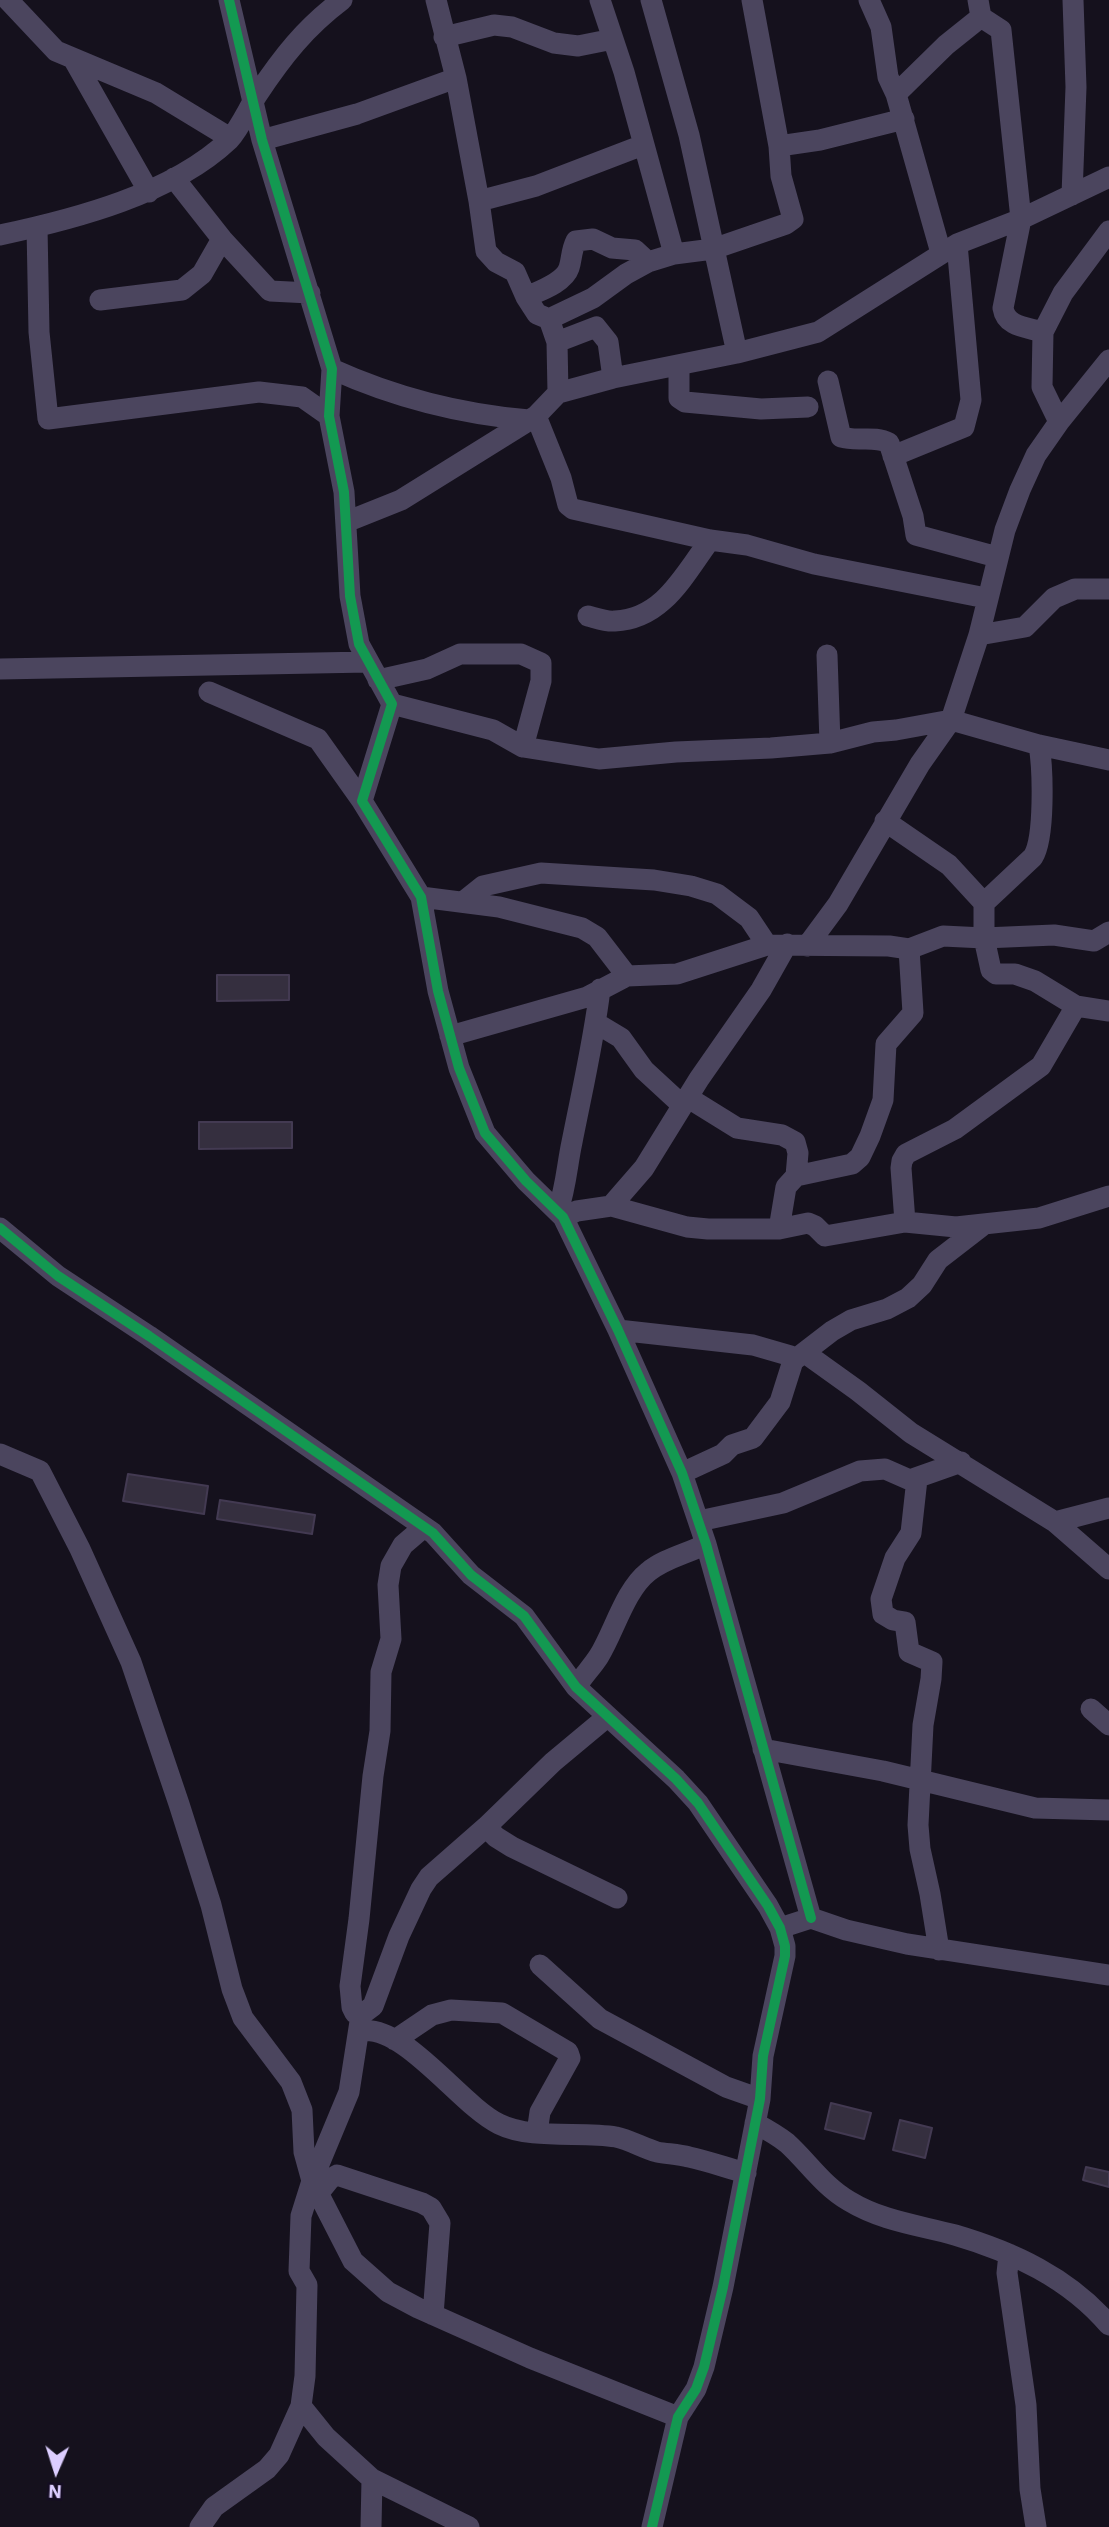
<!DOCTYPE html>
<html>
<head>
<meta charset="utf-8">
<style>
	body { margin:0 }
	#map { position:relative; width:1109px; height:2527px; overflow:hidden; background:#15111d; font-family:"IBM Plex Sans",sans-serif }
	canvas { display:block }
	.north { position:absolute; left:21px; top:2436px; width:70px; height:70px; -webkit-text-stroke:5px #140c22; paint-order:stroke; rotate:183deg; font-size:19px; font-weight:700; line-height:28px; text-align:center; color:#dccdff }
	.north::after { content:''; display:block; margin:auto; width:24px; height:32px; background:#dccdff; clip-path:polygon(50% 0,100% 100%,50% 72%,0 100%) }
</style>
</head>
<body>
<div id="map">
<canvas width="1109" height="2527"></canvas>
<div class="north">N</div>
</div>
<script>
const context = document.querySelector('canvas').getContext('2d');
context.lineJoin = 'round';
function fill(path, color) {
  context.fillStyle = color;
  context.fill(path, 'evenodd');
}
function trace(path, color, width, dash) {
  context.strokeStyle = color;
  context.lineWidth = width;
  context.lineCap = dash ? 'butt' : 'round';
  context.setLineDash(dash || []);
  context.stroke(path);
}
const building = new Path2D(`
	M217,975h72v25l-72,1z
	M199,1122h93v26l-93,1z
	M128,1474l80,12 -4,28 -81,-13z
	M220,1500l95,15 -3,19 -95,-15z
	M831,2103l40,10 -7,26 -39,-10z
	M900,2120l32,8 -7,30 -32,-8z
	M1086,2167l23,5v15l-26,-7z`);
fill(building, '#352f3f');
trace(building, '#433a52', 2);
trace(new Path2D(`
	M8,0l48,51 100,42 74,45
	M229,0l33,140 70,229 -3,47 15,76 6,104 9,48 33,60 -30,97 59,96 17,94 21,77 26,65 41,48 37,36 55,113 64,143 24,71 105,374
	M436,0l20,78 23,123 7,50 10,11 19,10 11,25 11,17 12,5 8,23 1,51
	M651,0l38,135 48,218
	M752,0l27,146 41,-6 84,-21
	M869,0l12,27 7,50 8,17 45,159
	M981,17l20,13 20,189 -18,89c3,19 23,19 40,24
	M444,37l50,-12 18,2 42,16 24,3 35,-7
	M74,60l75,132
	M896,94l50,-49 35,-28 -3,-17
	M262,140l95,-26 99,-36
	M174,178l48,61 48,52 40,2
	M1072,195l4,-108 -3,-87
	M479,201l57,-15 107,-41
	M37,227l2,105 9,87 211,-27 43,5 27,19
	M0,235c75,-16 172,-41 229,-95 11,-12 19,-31 28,-45 26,-39 48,-67 85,-95
	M674,254l39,-5 73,-25 7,-5 -12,-43 -2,-30
	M526,297c13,-6 38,-14 43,-29 3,-9 2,-17 7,-27l17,-2 19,9 23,2 13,12
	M100,300l82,-10 20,-16 20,-35
	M549,319l44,-21 33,-24 22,-12 26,-8 -50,-182 -24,-72
	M557,342l39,-15 12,15 5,36
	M679,365v33l6,4 76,7 47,-2
	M332,369c64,29 127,45 197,51
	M828,381l13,56c16,5 33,-2 48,6l24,73 3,19 81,22
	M536,416l25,62 7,27 5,4 137,31 37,5 67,19 172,34
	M1059,422l-17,-35 1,-55 20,-39 46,-62
	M893,456l71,-29 7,-27 -14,-156
	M346,522l55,-22 135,-84 22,-23 55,-15 124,-25 81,-21 139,-88 64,-25 88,-42
	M588,616c8,2 18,6 27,5 48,-2 69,-46 95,-81
	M979,635l46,-8 29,-29 21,-9h34
	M827,655l3,88
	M0,669l368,-7
	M378,680l49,-11 33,-15h61l20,9v18l-18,66
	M209,692l109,47 44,62
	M392,704l101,26 30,17 76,12 77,-7 95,-4 59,-5 43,-11 23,-2 55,-10 88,25 70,15
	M885,821l64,44 35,38v35l7,32 5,4h19l20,7 41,25 33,5
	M421,897l78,10 83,21 15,9 30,39
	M463,902l20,-16 58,-13 113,7 37,6 26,8 32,24 18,27
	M984,903l49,-46c12,-19 10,-88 6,-112
	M807,946l31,-42 82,-140 31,-44 28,-85 26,-105 15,-40 16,-35 23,-33 50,-62
	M596,1023l25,15 23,32 38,35
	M450,1036l137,-39 40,-21 50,-2 90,-29 122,1 20,3 34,-13 41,2 70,-3 40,6 15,-9
	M687,1097l50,31 45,7 13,7 3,11 -2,23 -10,11 -7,42
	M796,1176l56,-12 8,-7 10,-21 13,-36 3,-56 27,-31 -4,-64
	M611,1206l76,21 21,2h71l29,-6 7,3 10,10 80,-14 51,5 83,-9 70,-22
	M558,1210c8,-22 9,-45 14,-68 10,-51 22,-102 28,-153
	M563,1217l14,-6 34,-5 33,-38 55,-89 62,-89 26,-46
	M905,1222l-4,-54 1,-7 4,-7 49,-25 86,-63 35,-60
	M0,1228l58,48 91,60 284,197 38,42 53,41 52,71 100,92 22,24 70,103 12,22 5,18v10l-22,100 -3,43 -37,188 -19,80 -8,22 -18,28 -26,110
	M618,1330l135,15 38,11 2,5
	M805,1353l53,38 53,42 144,89 54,47
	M0,1454l40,17 40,78 51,113 48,142 32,101 21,84 11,29 48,64 11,28 2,42 8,29 -11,35 -2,55 8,14 -2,91 -4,30 -22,49 -12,14 -53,38 -14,20
	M682,1473l41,-19 9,-9 21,-7 27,-36 13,-41 39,-30 19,-11 36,-11 21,-11 14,-13 16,-25 44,-34
	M917,1479l-6,54 -16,25 -14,41 2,15 10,6 12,2 4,30 23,10 -1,17 -8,46 -5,100 2,24 10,45 9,56
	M699,1521l84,-18 77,-32 25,-2 25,11 51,-18
	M1055,1522l54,-14
	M576,1687c7,-11 16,-20 23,-31 15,-24 26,-66 49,-84 17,-14 39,-18 58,-28
	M1091,1709l18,16
	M607,1717l-54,45 -67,65 -57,50 -8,12 -22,47 -26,70 -12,9 -12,77 -37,89 41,80 35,31 30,16 112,50 148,59
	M763,1749l120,22 152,37 74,2
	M486,1827l10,10 16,10 105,51
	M780,1928l31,-10 35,12 61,14 202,31
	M540,1965l60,54 126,68 34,12
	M361,2015l-6,-2 -3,-6 -2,-21 9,-67 14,-143 7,-45 1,-59 10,-33 -3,-54 3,-19 12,-21 21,-18
	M360,2031c44,-8 100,74 139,93 32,16 82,7 117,13 14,3 27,11 41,15 10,2 21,2 32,5 19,4 38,11 57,16
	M395,2040l37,-25 19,-5 51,3 66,39 2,6 -30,54 -3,21
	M755,2123c11,6 22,12 32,20 21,19 36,43 62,58 33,20 69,24 106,34 58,17 114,43 154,90
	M318,2194l12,-15 7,-4 85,28 9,5 9,15 -7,92
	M1009,2254l-2,19 19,132 4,84 6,38
	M301,2406l25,31 46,42 97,48
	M371,2527l1,-48`), '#4b455e', 21);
trace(new Path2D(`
	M229,0l33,140 70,229 -3,47 15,76 6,104 9,48 33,60 -30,97 59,96 17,94 21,77 26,65 41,48 37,36 55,113 64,143 24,71 105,374
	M0,1228l58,48 91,60 284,197 38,42 53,41 52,71 100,92 22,24 70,103 12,22 5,18v10l-22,100 -3,43 -37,188 -19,80 -8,22 -18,28 -26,110`), '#139951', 10);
</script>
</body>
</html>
